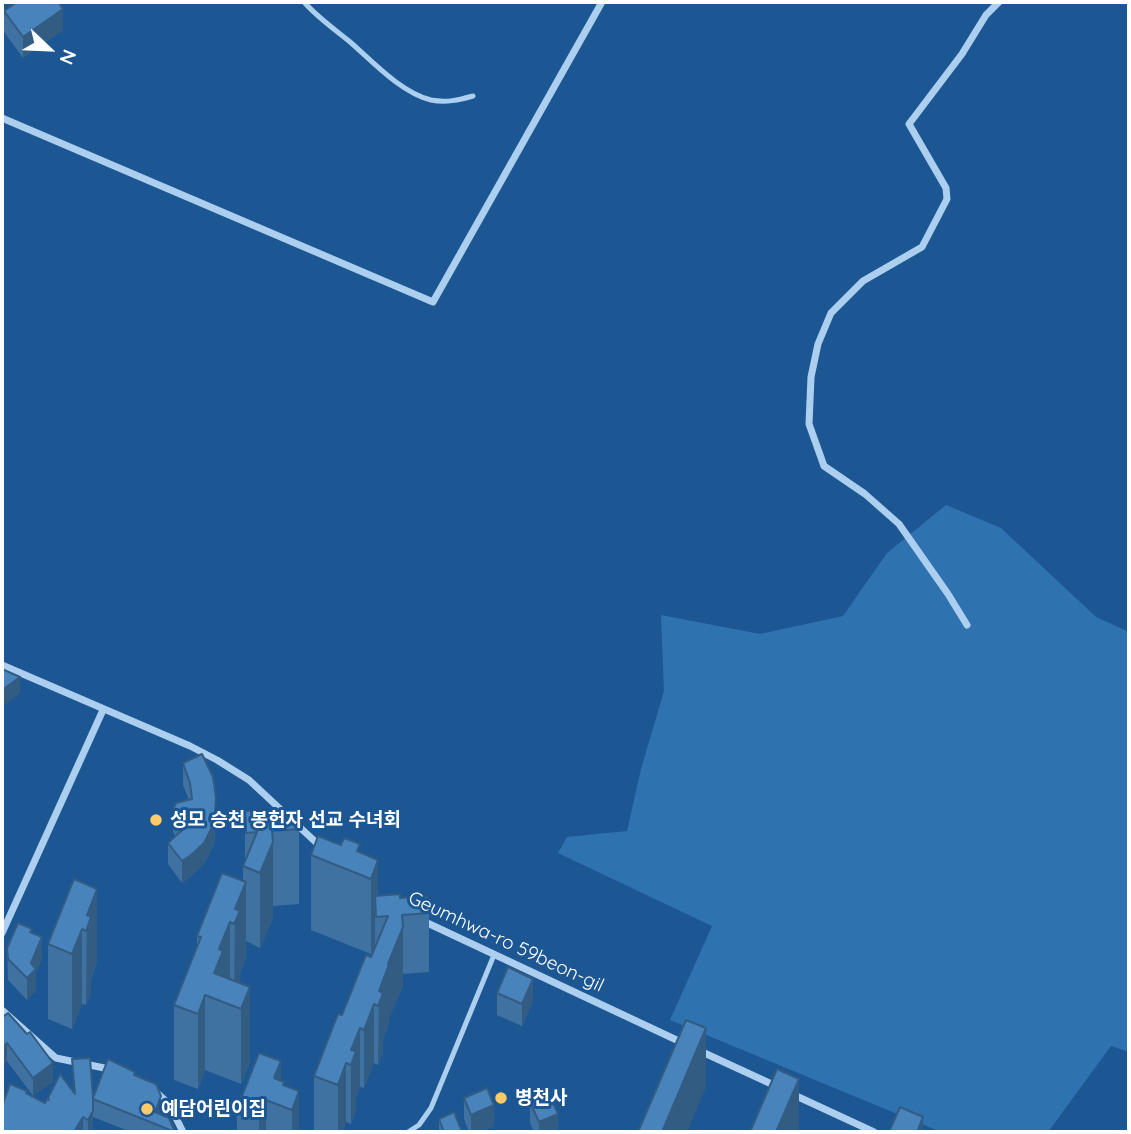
<!DOCTYPE html>
<html>
<head>
<meta charset="utf-8">
<style>
	body { margin:0 }
	#map { position:relative; width:1131px; height:1134px; overflow:hidden; background:#1c5793; font-family:Quicksand,sans-serif }
	canvas { display:block }
	.frame { position:absolute; inset:0; border:4px solid #fff; pointer-events:none }
	.north { position:absolute; left:14px; top:14px; width:70px; height:70px; -webkit-text-stroke:5px #1c5793; paint-order:stroke; rotate:113deg; font-size:19px; font-weight:700; line-height:28px; text-align:center; color:#fff }
	.north::after { content:''; display:block; margin:auto; width:24px; height:32px; background:#fff; clip-path:polygon(50% 0,100% 100%,50% 72%,0 100%) }
</style>
</head>
<body>
<div id="map">
<canvas width="1131" height="1134"></canvas>
<div class="frame"></div>
<div class="north">N</div>
</div>
<script>
const context = document.querySelector('canvas').getContext('2d');
context.lineJoin = 'round';
function fill(path, color) {
  context.fillStyle = color;
  context.fill(path, 'evenodd');
}
function trace(path, color, width, dash) {
  context.strokeStyle = color;
  context.lineWidth = width;
  context.lineCap = dash ? 'butt' : 'round';
  context.setLineDash(dash || []);
  context.stroke(path);
}
function drawText(font, color, halo, rows, align = 'center') {
  context.font = font + ' Quicksand,"Noto Sans KR",sans-serif';
  context.lineWidth = 6;
  context.setLineDash([]);
  context.textBaseline = 'middle';
  context.strokeStyle = halo;
  context.fillStyle = color;
  for (const [text, x, y, turn = 0] of rows) {
    context.save();
    context.translate(x, y);
    context.rotate((+turn || 0) * Math.PI / 180);
    context.textAlign = isNaN(turn) ? turn : align;
    if (halo) context.strokeText(text, 0, 0);
    context.fillText(text, 0, 0);
    context.restore();
  }
}
fill(new Path2D(`
	M946,505l55,23 95,89 33,15v420l-18,-6 -63,86h-107l-271,-112 42,-94 -154,-73 9,-16 60,-6 14,-62 23,-78 -3,-76 99,19 83,-18 44,-63z`), '#2f72b0');
trace(new Path2D(`
	M304,2c13,15 29,26 45,39 22,19 52,52 82,59 15,3 28,0 42,-4
	M408,1132l11,-7 12,-17 63,-153`), '#accfef', 5);
trace(new Path2D(`
	M2,118l431,184 169,-300
	M967,625l-19,-31 -49,-70 -34,-30 -41,-28 -15,-42 2,-47 7,-33 13,-31 32,-32 59,-34 25,-48 -1,-11 -37,-64 53,-70 24,-39 13,-13
	M2,665l188,81 27,14 32,20 73,68
	M421,920l262,123
	M2,933l101,-223
	M2,1010l54,48 58,12
	M700,1051l78,36
	M155,1091l14,13 14,28
	M792,1094l82,38`), '#accfef', 7);
fill(new Path2D(`
	M17,2h44l-2,1 4,27 -40,28 -19,-26v-21z
	M183,763l33,57 -2,24 -10,20 -13,12 -9,7 -14,-19v-21l7,-7 -2,-4v-22l16,-10 -6,-15z
	M245,811l25,3 29,15v75l-26,2v11l-13,31 -14,-7v16l-6,16v10l10,79 -9,22 -36,-14 -7,19 -24,-9v-75l23,-58v-11l46,-55v-15l2,-4z
	M341,845l19,7 18,43 22,3 29,15v59l-26,2v12l-14,32v5l-6,16v13l-5,13 -4,-2 -10,25 -4,-1 -4,10v13l-5,14 -5,-2 -4,10h-28v-56l61,-130v-3l-4,11 -60,-24v-75z
	M74,879l23,84 -6,16v13l-5,13 -4,-1 -10,25 -24,-10v-75z
	M32,933l10,26 -6,13v18l-9,10 -19,-20 -1,-32z
	M497,993l36,7 -11,26 -25,-11z
	M2,1013l25,21 26,47 -20,15 -26,-35 -4,4 -1,-1z
	M72,1059l21,39 42,-23 26,40 14,17h-44l-38,-15v11l-2,4h-89l25,-39 18,10 29,-11z
	M281,1081l3,4 15,47h-62v-23z
	M464,1098l30,28 -14,6h-11l-5,-13z
	M530,1102l28,30h-24l-4,-9z
	M439,1119l23,13h-23z`), '#3f71a1');
fill(new Path2D(`
	M63,9v21l-40,28v-21z
	M20,677v16l-18,14v-17z
	M216,798l-2,46 -10,20 -13,12 -9,7v-22z
	M4,812v14l-2,1v-13z
	M273,842v75l-13,31v-75z
	M378,860v57l-3,-21v47l-4,11v-75z
	M246,882v75l-6,16v13l-6,13 1,-90z
	M97,889v74l-6,16v13l-5,13 1,-90z
	M230,922v75l-16,-24 5,-24z
	M403,927v59l-14,32v5l-6,16v13l-5,13 1,-74 9,-27z
	M82,929v75l-10,25v-75z
	M42,937v22l-6,13v18l-9,10v-22l4,-15z
	M533,979v21l-11,26v-22z
	M250,987v75l-9,22v-75z
	M205,995v75l-7,19v-75z
	M374,1004v59l-10,25v-58z
	M360,1028v59l-4,10v13l-5,14v-74z
	M706,1028v59l-19,45h-25z
	M7,1043v18l-4,4v-18z
	M281,1061v45l-7,-28z
	M53,1063v18l-20,15v-18z
	M346,1063v59l-4,10h-4v-47z
	M799,1079v53h-23z
	M299,1091v41h-7v-22z
	M161,1096v18l-5,11 -1,-13z
	M266,1100v32h-7v-14z
	M494,1105v21l-14,6h-9v-17z
	M93,1111v17l-2,4h-3v-12z
	M558,1114v18h-19v-10z
	M83,1117v15h-9z
	M923,1117v15h-6z`), '#335c83');
const building = new Path2D(`
	M17,2h41l5,7 -40,28 -19,-26z
	M2,669l18,8 -18,13z
	M202,754l11,23 3,21 -2,25 -10,20 -13,12 -9,6 -14,-18 23,-21 -15,-6 -3,-6 3,-7 16,-4 -2,-16 -7,-20z
	M270,810v4l28,-2 1,17 -27,2 1,11 -13,31 -17,-7 14,-34 -11,1 -1,-22z
	M318,836l23,9 3,-7 16,6 -3,7 21,9 -7,19 -60,-24z
	M222,873l24,9 -11,27 5,2 -6,13 -4,-2 -11,27 4,2 -9,22 36,14 -9,22 -36,-14 -7,19 -24,-9 27,-68 -4,-1z
	M74,879l23,10 -10,26 4,2 -5,14 -4,-2 -10,25 -24,-10z
	M400,894v4l27,-2 2,17 -27,2 1,12 -15,37h1l-10,27 4,2 -5,13 -4,-2 -10,26 -4,-2 -9,22 5,1 -5,14 -5,-2 -8,22 -24,-9 24,-62 4,1 24,-60 5,2 17,-41 -12,1 -1,-21z
	M18,923l14,6 -2,3 12,5 -11,26 5,6 -9,9 -19,-19 -1,-11z
	M508,967l25,12 -11,25 -25,-11z
	M2,1013l2,3 4,-3 19,21 3,-2 23,31 -20,15 -26,-35 -4,4 -1,-1z
	M686,1020l20,8 -44,104h-24z
	M259,1053l22,8 -7,17 10,4 -1,3 16,6 -7,19 -26,-10 -7,18 -22,-9z
	M90,1058l3,40 15,-39 27,13 -1,3 22,9 5,12 -6,16 14,6 6,14 -82,-33v12l-5,9 -5,-3 -9,15h-72v-26l8,-22 17,7 -1,2 19,10 2,-4 2,1 -1,-2 12,-24 15,20 -3,-35z
	M777,1069l22,10 -23,53h-26z
	M487,1088l7,17 -23,10 -7,-17z
	M549,1094l9,20 -19,8 -9,-20z
	M900,1107l23,10 -6,15h-28z
	M454,1112l8,20h-18l-5,-13z`);
fill(building, '#4983bb');
trace(building, '#335c83', 2);
for (const [x, y, r, color] of [
	[156,820,7,"#ffca6a"],
	[501,1098,7,"#ffca6a"],
	[147,1109,7,"#ffca6a"]
]) {
  const dot = new Path2D();
  dot.arc(x, y, r, 0, 2 * Math.PI);
  context.fillStyle = color;
  context.fill(dot);
  trace(dot, '#1c5793', 2.5);
}
drawText('bold 19px', '#fff', '#1c5793', [
	["성모 승천 봉헌자 선교 수녀회",170,820],
	["병천사",515,1098],
	["예담어린이집",161,1109]
], 'left');
drawText('19px', '#fff', '#1c5793', [
	["Geumhwa-ro 59beon-gil",506,942,25]
]);
</script>
</body>
</html>
